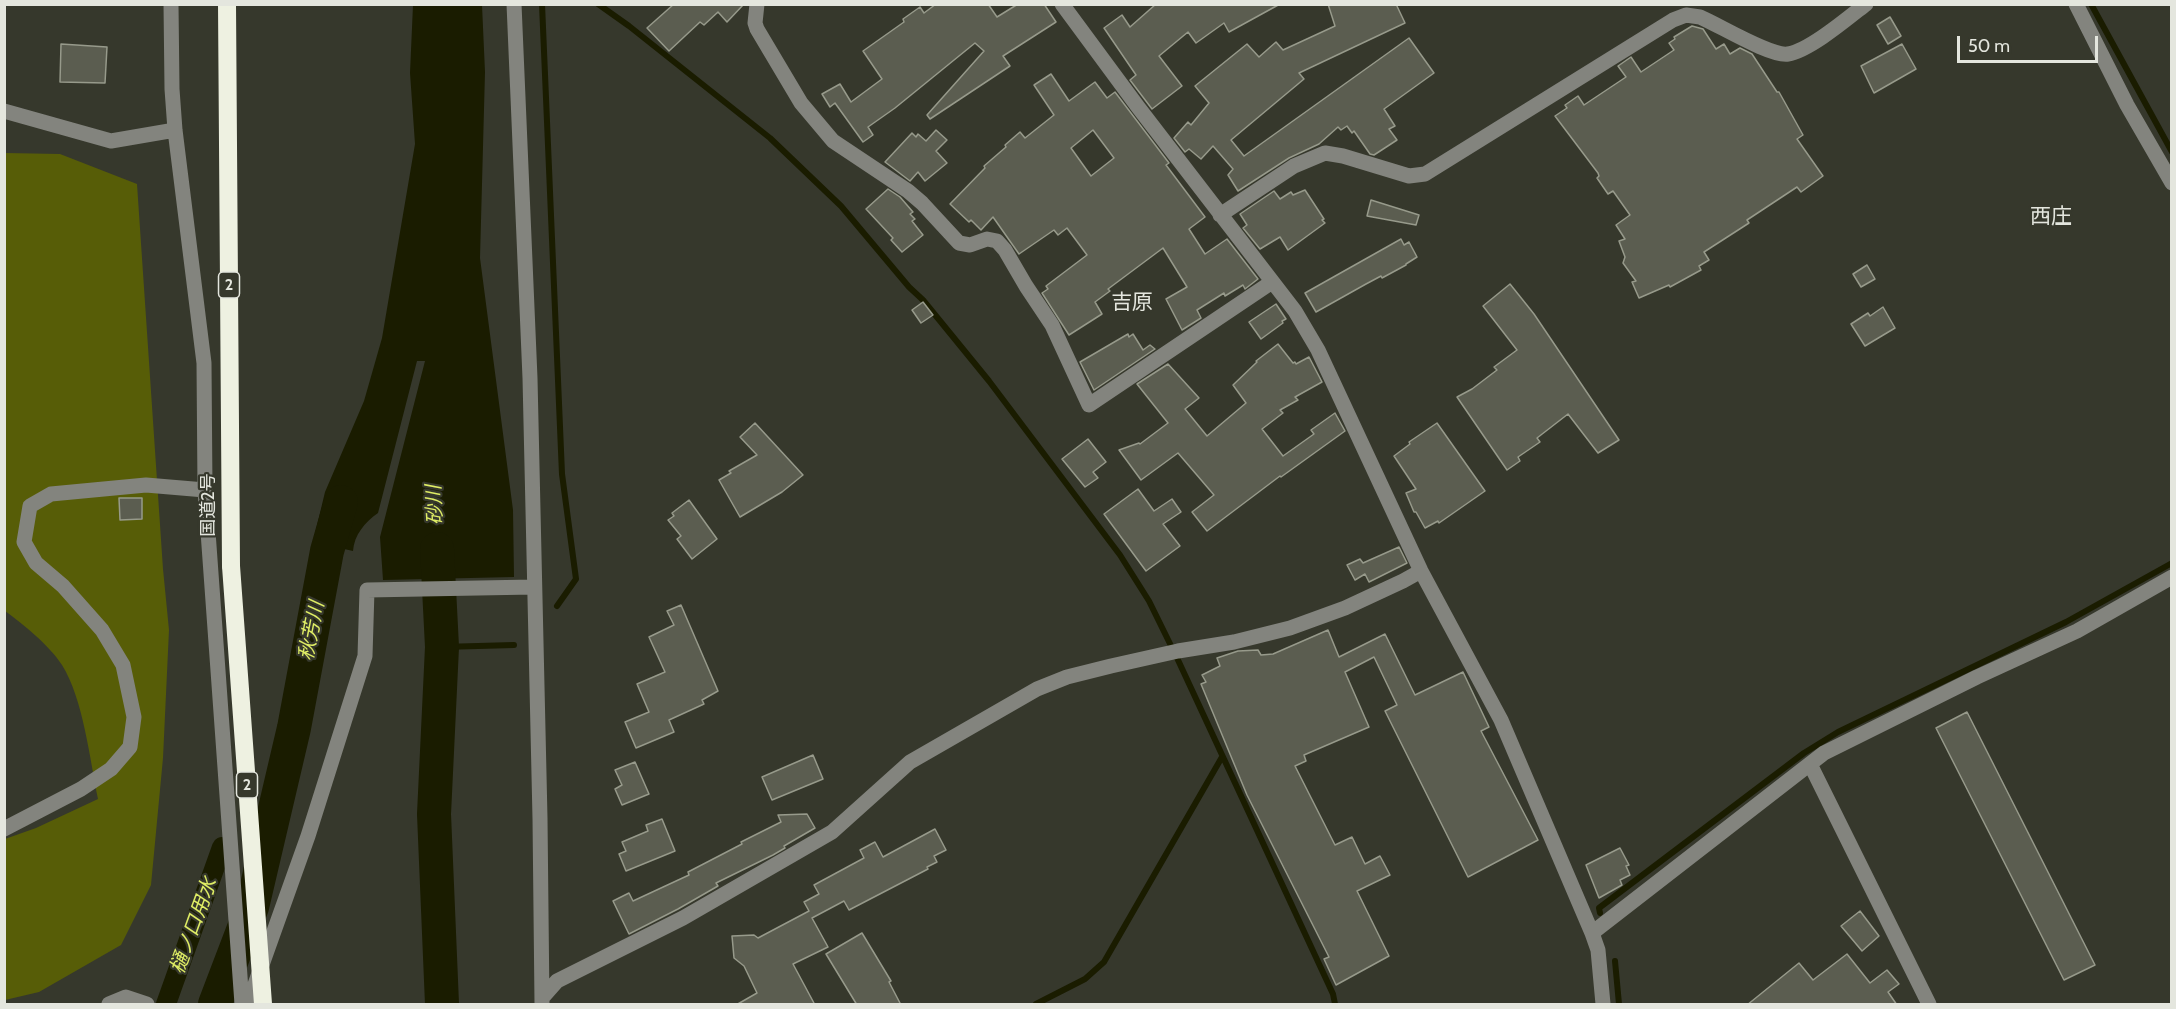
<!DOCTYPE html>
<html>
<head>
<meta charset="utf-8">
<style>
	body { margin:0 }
	#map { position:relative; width:2176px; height:1009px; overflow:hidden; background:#36382c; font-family:Cabin,sans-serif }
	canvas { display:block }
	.frame { position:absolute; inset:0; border:6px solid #e4e6de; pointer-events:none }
	.scale { position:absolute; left:1957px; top:36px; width:141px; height:27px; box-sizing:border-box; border:3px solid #e4e6de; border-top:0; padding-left:8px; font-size:18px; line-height:21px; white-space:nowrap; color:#e4e6de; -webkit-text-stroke:4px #36382c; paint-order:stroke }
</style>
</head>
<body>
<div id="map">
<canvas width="2176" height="1009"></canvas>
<div class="frame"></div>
<div class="scale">50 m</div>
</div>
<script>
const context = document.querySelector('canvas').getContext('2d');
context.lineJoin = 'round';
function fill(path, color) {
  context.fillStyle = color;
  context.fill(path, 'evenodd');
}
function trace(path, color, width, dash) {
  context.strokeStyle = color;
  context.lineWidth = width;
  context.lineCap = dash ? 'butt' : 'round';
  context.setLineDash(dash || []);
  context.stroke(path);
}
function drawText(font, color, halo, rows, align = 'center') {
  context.font = font + ' Cabin,"Noto Sans JP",sans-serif';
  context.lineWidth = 4.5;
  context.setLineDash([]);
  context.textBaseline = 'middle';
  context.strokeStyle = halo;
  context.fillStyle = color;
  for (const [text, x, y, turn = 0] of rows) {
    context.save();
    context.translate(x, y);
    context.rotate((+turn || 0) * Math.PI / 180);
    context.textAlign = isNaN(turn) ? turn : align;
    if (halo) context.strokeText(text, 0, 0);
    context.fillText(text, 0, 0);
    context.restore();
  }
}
fill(new Path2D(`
	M5,153l55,1 77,30 26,385 6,61 -6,128 -12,127 -30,60 -82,47 -34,8v-161l31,-11 62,-29c-8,-39 -15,-101 -36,-134 -12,-19 -39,-41 -57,-54z`), '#575d07');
fill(new Path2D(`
	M413,5h69l3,67 -5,186 33,252 1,67 -131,3 -3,-43 45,-176h-8l-39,152c-13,9 -24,22 -25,38l-40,-9 12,-50 39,-91 18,-63 33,-194 -5,-71z`), '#1a1c00');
trace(new Path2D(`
	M542,4l20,470 14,105 -19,27
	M598,4l31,22 141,112 71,68 68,81 14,13 66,81 131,174 29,46 29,59 155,334 2,10
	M2091,4l81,148
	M442,647l72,-2
	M1600,913l-1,-5 205,-155 34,-21 228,-110 106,-59
	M1615,961l4,43
	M1036,1004l49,-25 19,-17 118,-205`), '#1a1c00', 6);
trace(new Path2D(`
	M166,1004l56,-157`), '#1a1c00', 20);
trace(new Path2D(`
	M437,549l5,98 -8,167 8,190
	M215,1004l37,-97 42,-179 33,-177 14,-49`), '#1a1c00', 34);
const building = new Path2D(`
	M674,4h70l-17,18 -9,-10 -14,13 -4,-3 -31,29 -22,-23z
	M936,4h52l9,13 21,-13h26l12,18 -53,34 7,10 -80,53 -3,-4 57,-64 -9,-8 -80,65 -27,19 5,8 -10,7 -28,-39 -5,4 -8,-13 18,-10 11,18 31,-23 -19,-28 41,-29 -1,-3 17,-12 4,6z
	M1156,4h124l-51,28 -5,-9 -28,20 -8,-11 -29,24 23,30 -30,23 -22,-29 6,-5 -32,-47 18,-13 8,12z
	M1328,4h68l9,19 -106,50 5,6 -73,61 13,16 165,-118 25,35 -50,36 11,17 -6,3 8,11 -23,15 -4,-1 -16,-23 -2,2 -5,-7 -6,4 -3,-3 -19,17 -30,14 -51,33 -10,-16 5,-6 -20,-23 -12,13 -12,-10 -4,3 -11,-14 14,-16 3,3 18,-22 -14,-17 52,-42 12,13 17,-15 7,8 52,-24z
	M1890,17l11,19 -13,8 -11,-19z
	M1692,26l11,3 13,20 8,-5 6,10 10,-6 12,6 25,38h2l24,43 -6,4 26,37 -22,16 -4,-5 -50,33 2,3 -45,29 5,8 -10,6 2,4 -31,17 -1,-2 -30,13 -7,-16 4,-1 -13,-18 2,-6 -6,-16 6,-2 -9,-14 14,-10 -17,-24 -5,3 -11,-16 2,-2 -1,-3 -43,-57 12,-8 -2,-3 13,-9 6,9 42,-28 -8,-11 13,-9 10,15 33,-22 -5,-7 6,-4 -1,-2z
	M61,44l46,3 -2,36 -45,-1z
	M1902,44l14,25 -42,24 -13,-27z
	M1051,74l18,27 26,-19 12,16 8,-6 54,71 -3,2 39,52 -16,12 16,25 22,-15 31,40 -13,10 -2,-4 -18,11 -1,-3 -27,17 4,8 -19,12 -16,-31 21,-12 -24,-39 -55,41 2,2 -15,11 7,12 -33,21 -27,-42 6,-4 -2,-3 41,-31 -20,-27 -9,7 -4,-5 -35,24 -26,-37 -12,13 -10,-10 -2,2 -19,-18 35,-36 -1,-2 22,-19 -1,-2 15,-13 5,6 29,-23 -20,-30zM1093,130l21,28 -23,18 -20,-28z
	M936,130l11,10 -11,11 11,12 -22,18 -7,-9 -8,9 -25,-19 27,-29 4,4 2,-3 8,7z
	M888,189l12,8 13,15 -3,2 5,5 -3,2 11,14 -21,17 -11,-12 2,-2 -27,-29z
	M1305,190l19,29 -2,1 3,3 -37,27 -8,-13 -20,12 -17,-21 4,-3 -7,-11 34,-23 6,8 11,-7 2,3z
	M1371,200l48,15 -3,10 -49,-9z
	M1401,239l3,6 5,-3 8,15 -11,7v1l-24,13 -1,-2 -15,8 -50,28 -11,-19z
	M1867,265l8,14 -14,8 -8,-13z
	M1510,284l24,30 85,126 -21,13 -30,-39 -31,24 3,4 -22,15 2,4 -13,9 -50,-73 15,-8 25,-19 -3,-3 23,-17 -34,-44z
	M923,302l10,13 -12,8 -9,-13z
	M1276,304l10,15 -4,2 1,2 -22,16 -12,-17z
	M1883,307l12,21 -30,18 -14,-22 17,-11 2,3z
	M1128,334l1,3 4,-3 10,16 7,-5 5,4 -61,41 -14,-28z
	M1278,344l15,19 2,-1 1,2 13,-7 13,25 -27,15 3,3 -18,10 3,3 -21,16 21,27 31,-22 -3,-4 24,-17 10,18 -64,46 -1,-1 -73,55 -15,-19 22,-17 -36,-42 -37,27 -22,-30 20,-7 1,1 28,-21 -31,-39 31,-20 31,34 -14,11 22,27 39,-33 -13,-18 24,-23 -1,-1z
	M755,423l48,52 -21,17 -42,25 -21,-37 12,-7 -2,-2 28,-16 -17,-18z
	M1437,423l48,68 -46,32 -1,-2 -13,7 -9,-16h-2l-8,-19 10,-4 -22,-33 16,-12 -1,-2z
	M1088,439l18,23 -13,10 5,6 -13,9 -23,-28z
	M1138,489l16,22 18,-12 9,13 -18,12 17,22 -34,25 -42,-57z
	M119,498h23v21l-22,1z
	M689,500l28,39 -25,20 -15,-20 4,-3 -13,-16 6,-4 -2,-3z
	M1399,547l8,16 -38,19 -4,-8 -10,6 -8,-15 13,-6 3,4z
	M681,605l37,86 -16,9 2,4 -35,16 5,12 -38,16 -11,-26 24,-10 -12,-28 28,-12 -16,-35 25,-12 -7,-14z
	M1328,630l11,27 46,-23 30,61 48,-23 26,55 -8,4 57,109 -70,37 -83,-166 12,-6 -23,-48 -29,15 24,55 -65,28 2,6 -11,5 40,79 17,-8 13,27 15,-8 10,19 -33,16 32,65 -53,29 -12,-26 5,-2 -82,-162 -46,-111 5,-2 -4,-7 18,-9 -3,-8 21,-7 20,-1 3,5 12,-1z
	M1967,712l128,253 -31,15 -128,-252z
	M813,755l10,24 -51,21 -10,-23z
	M635,762l14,32 -27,11 -7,-16 7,-4 -7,-15z
	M807,814l8,14 -31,18 1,2 -12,7 -57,28 2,3 -40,23 -49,25 -16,-33 16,-8 4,8 56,-26 -1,-3 54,-28 -1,-2 40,-20 -3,-7z
	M662,819l13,32 -49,20 -7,-17 7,-3 -4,-9 26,-11 -2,-6z
	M935,829l11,21 -12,6 3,6 -10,5 1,2 -79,41 -5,-9 -32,17 16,29 -35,17 22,41h-79l21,-12 -13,-27 -10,-8 -2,-22 22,-1 4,3 51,-27 -5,-9 15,-8 -5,-9 50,-27 -4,-8 15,-8 8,15z
	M1620,848l9,17 -3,1 4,9 -10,5 2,5 -23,13 -13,-33z
	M1860,911l19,25 -17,15 -21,-25z
	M862,933l29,48 -2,1 12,23h-44l-31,-51z
	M1847,954l23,29 17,-13 12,14 -11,8 9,13h-150l52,-42 14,17z`);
fill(building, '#5b5d50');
trace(building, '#979a8b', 1.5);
trace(new Path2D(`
	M171,4l1,85 3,41 29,233 1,127 37,514
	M514,4l16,374 10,440 2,186
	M757,4l-2,19 2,6 44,74 32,38 75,50 14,12 37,40 11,2 17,-6 10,2 8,9 21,36 26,39 37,80 183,-123
	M1062,4l76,103 157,204 23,39 103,221 80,149 91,213 6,17 5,54
	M2076,4l51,101 45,78
	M4,111l107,30 64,-11
	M1220,215l74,-49 31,-13 18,3 66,20 16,-2 248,-154 13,-5 14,2c19,8 71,40 88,37 21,-3 60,-36 78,-50
	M1810,764l119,240
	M4,829l77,-40 30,-20 19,-22 4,-30 -11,-52 -21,-35 -39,-44 -27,-23 -12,-21 6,-36 21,-12 95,-9 59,5
	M1592,933l232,-180 153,-76 100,-46 95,-54
	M542,998l15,-17 126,-63 149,-86 78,-70 127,-73 30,-12 44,-11 67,-15 56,-9 56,-14 55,-20 58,-27 18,-10
	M109,1004l17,-7 21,7
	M248,1004l60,-168 57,-180 2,-66 167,-3`), '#83847e', 15);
trace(new Path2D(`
	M227,4l4,562`), '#eef1e1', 18);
trace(new Path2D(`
	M231,566l32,438`), '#eef1e1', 18);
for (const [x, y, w] of [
	[229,285,21],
	[247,785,21]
]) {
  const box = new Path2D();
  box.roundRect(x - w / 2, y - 13, w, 26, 4.5);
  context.fillStyle = '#36382c';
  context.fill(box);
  trace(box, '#e4e6de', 1.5);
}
drawText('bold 16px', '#e4e6de', null, [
	["2",229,285],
	["2",247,785]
]);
drawText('18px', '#e4e6de', '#36382c', [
	["国道2号",209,505,-90]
]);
drawText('italic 20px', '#dfed65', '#36382c', [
	["砂川",435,505,-93],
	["秋芳川",312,631,-79],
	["樋ノ口用水",194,926,-70]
]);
drawText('21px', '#e4e6de', '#36382c', [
	["西庄",2051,217],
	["吉原",1132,303]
]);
</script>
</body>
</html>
